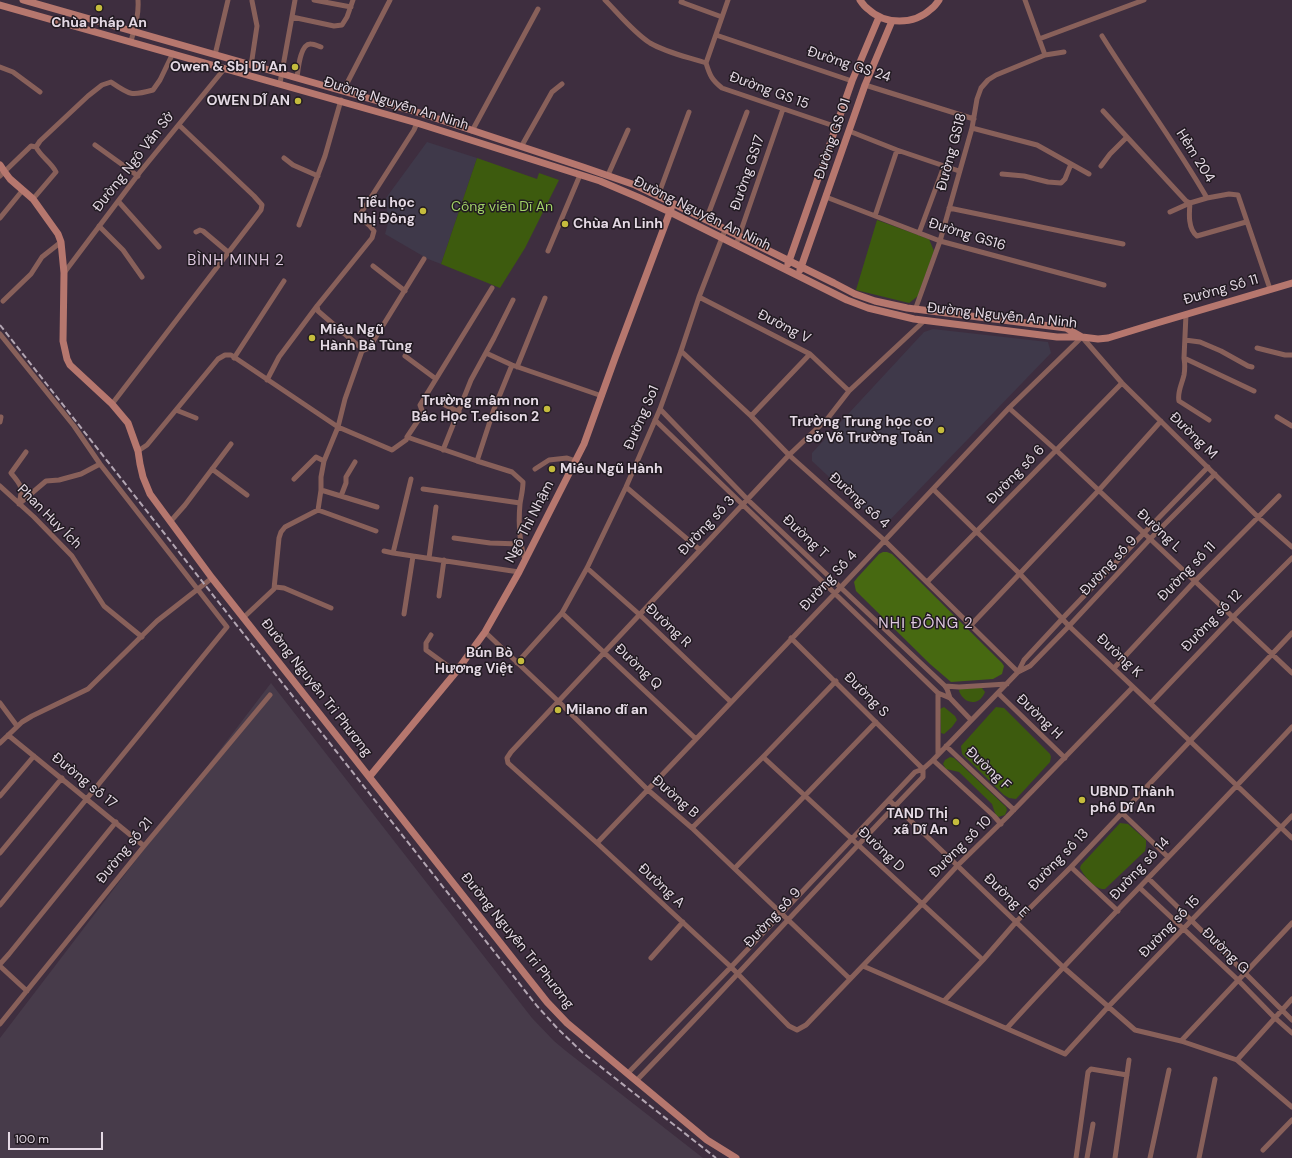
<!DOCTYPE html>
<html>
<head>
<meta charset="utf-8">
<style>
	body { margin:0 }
	#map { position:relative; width:1292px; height:1158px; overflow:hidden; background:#3e2e3f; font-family:"DM Sans",sans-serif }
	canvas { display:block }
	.scale { position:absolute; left:8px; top:1132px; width:95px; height:18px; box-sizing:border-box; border:2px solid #e4d9e4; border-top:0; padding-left:5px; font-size:12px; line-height:14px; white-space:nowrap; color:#e4d9e4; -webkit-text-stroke:3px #211a21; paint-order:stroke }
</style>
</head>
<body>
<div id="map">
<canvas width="1292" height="1158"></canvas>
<div class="scale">100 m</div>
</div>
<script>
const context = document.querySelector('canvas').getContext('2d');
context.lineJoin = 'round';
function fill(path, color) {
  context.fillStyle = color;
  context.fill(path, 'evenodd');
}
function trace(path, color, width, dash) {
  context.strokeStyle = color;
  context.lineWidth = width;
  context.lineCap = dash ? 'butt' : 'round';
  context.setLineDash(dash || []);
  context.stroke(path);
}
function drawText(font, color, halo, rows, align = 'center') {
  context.font = font + ' "DM Sans",sans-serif';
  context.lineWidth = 3;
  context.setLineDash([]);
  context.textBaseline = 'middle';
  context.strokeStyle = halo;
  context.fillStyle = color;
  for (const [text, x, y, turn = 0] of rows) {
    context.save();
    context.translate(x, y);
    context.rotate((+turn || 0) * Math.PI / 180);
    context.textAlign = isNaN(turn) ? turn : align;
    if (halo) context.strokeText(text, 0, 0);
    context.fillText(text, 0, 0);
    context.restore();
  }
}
fill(new Path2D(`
	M271,683l261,335 22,23 12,10 137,107h-703v-120z`), '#473b4a');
fill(new Path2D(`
	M427,142l50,16 -36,106 -13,-5 -43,-25 3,-11 -2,-25z
	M933,329l115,13 3,11 -164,170 -14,-5 -61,-57v-8l112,-121z`), '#3f394a');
fill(new Path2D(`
	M477,158l60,21 2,-6 20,7 -34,68 -25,40 -59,-24z
	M877,220l52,19 5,12 -16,45 -9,7 -53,-13z
	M960,688h22l3,4c-6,15 -21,12 -26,-1z
	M944,707l11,9 2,4 -5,7 -8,7 -3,-1v-3l-1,-19v-2z
	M996,707l8,1 46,46 1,3 -1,5 -34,37 -7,-1 -5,-3 -42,-41 -1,-8z
	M950,757l4,1 52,49 1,3 -2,5 -7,2 -3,-4 -3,-9 -33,-32 -13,-3 -3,-5 2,-4z
	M1120,823l8,1 18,16v6l-1,5 -40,38c-10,1 -21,-13 -25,-21l1,-3z`), '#3d5b0e');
fill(new Path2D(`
	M883,552h4l5,2 110,109 2,3 -2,8 -9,5 -42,3 -21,-18 -74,-73 -2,-9 3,-4 22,-24z`), '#476911');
trace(new Path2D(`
	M314,0l37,7
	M605,0c14,14 28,32 45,43 17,10 38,14 56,20
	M682,0l-1,2 41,15
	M1025,0l20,55
	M292,17l42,9 8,-1 5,-8 6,-17
	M716,35l136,46
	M1102,36c34,55 73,106 105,162l22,-4 9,1 32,94
	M1039,39l105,-39
	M131,41c4,-14 8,-26 7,-41
	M215,55l13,-55
	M706,63c4,13 6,17 16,25l115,39
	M706,63l22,-63
	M251,66l6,-40 -5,-25
	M0,67l13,5 27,20
	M297,78c1,-8 3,-35 14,-34 3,0 7,2 10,3
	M280,83l15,-83
	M865,85l109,34
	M343,91l47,-91
	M1103,111l83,90 4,2 17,-5
	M972,128l65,17 52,29
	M472,131l66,-122
	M849,131l48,19 62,21
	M95,145l43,31
	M521,147l31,-55 10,-8
	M284,158l9,7 25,11
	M1101,166l9,-12 17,-17
	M1002,174l22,2 24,6 13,1 4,-4 6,-15
	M608,175l20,-45
	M0,176l31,-30 5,1
	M658,196l31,-84
	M826,197l114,44 164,44
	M33,199l23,-27c-5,-10 -15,-15 -20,-25l4,-6 48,-45 14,-11 9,-3c19,13 20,14 42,8l7,-10 13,-27
	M118,201l41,46
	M949,208l174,36
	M1170,212l20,-9c-1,11 -2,26 7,33l49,-14
	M875,216l22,-66
	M0,218l22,-27
	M706,220l41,-108
	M299,225l26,-69 16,-56
	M99,226l24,24 19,27
	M196,232l4,-2 3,1 26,22
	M919,233l25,-67
	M736,245l47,-136
	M548,251l32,-76
	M373,266l32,25
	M64,273l76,-101 85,-104
	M492,288l-72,117 3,8 -16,24 70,24 35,11 11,10c0,8 -2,15 -3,22 -2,21 -1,37 5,56
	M699,297l111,57 39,37
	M3,301l28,-27 11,-17 19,-15
	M915,310l25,-69 32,-113 5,-29 4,-11 7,-8 8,-5 49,-20 19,-3
	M1186,314l-2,44 70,33
	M925,320l-76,71 -21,27 -39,37 -278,297 -4,6 1,5 89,80 134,124 58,59 8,4 9,-5 116,-121 35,-38 50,-49 126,-130
	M0,334l74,92 26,38 127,163 -227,278
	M1185,340l15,2 21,9 27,15 4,1
	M1257,348l28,7h7
	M362,351l7,-3 55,-89
	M681,351l70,65 38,39 95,85 134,132
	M486,353l26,12 90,31
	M405,356l31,23
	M234,358l50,-77
	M1184,358c1,6 1,11 0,17 -2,9 -7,17 -5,26l30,19
	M517,367l28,-69
	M267,380l12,-23 38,-51
	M439,402l20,10
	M112,404l149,-194 1,-5 -8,-9 -75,-71
	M1009,408l47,42 236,223
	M660,409l88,91 197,186 2,3 3,9 21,22
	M176,410l20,8
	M751,416l59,-62
	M1277,417l15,9
	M655,420l283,273 12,5
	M0,422l1,-5
	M443,450l28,-70 23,-42 19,-38
	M138,451l9,-6 71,-86 7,-4h6l107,72 54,23 14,-10
	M477,461l17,-52 18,-44
	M212,469l35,26
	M535,469l14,-9 18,-2 9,3
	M294,479l22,-22 8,4
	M411,479l-18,74 126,19
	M0,486l34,31 38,39 32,50 38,31
	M626,487l74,63
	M423,489l97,14
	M933,489l87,85 49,52 223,212
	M321,490l56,17
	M341,496l5,-13v-6l9,-15
	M19,504l27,-23 13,-1 22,-6 19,-10
	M19,504c4,-17 3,-18 -8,-31l15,-21
	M318,510l58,21
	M170,522l15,-17 46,-61
	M454,538l36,5 30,1
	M384,551l9,2
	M429,558l7,-51
	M587,568l53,47 91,87
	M927,582l195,-199
	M275,587l9,1 47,20
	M439,596l5,-36
	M562,613l134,126
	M404,614l9,-58
	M243,618l31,-29 5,-51 2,-6 4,-5 33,-17 3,-20v-13l3,-16 14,-34 7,-28 17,-48 -2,-4 -42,-36 -1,-5 55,-68 2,-7 -5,-6 -8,-7v-5l53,-83 3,-7
	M971,625l128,-135 62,-69
	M485,632l74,70 89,88 44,38 158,151
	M431,635l-5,8v7l30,22
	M791,638l132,131
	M517,663l45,-50 25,-45 39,-81 34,-78 21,-58 18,-54 26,-67
	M1114,668l81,-87 84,-85
	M1018,672l12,-6 39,-40 81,-87 65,-65
	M945,686l14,1 48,-3
	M938,693v61
	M998,693l67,65
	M0,703l17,23
	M1151,703l82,-86 59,-59
	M8,735l136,111
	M0,743l22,-21 10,-6 56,-27 69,-68 55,-43
	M946,746l68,64
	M763,757l220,203
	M933,760l61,56 7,8
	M0,796l34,-40
	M889,800l174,167 72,63 46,11 56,19 55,47
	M1122,813l46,44
	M692,828l71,-71 73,-76
	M597,843l244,-256 168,-179 73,-71 40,46 136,134 34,30
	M0,853l62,-75
	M1071,867l47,44
	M735,868l141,-146
	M1148,878l97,95 47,47
	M1140,888l98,92 36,37 18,16
	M651,958l32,-36
	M0,964l9,-10 107,-132
	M0,966l27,25
	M863,966l202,88 43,-47 184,-191
	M944,1001l39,-41 33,-38 55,-55 221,-234
	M0,1024l144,-178 126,-151
	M1007,1028c93,-102 191,-200 285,-301
	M1181,1041l111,-118
	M1237,1060l55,-61
	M628,1073l103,-106 184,-195 8,-3 10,-9 85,-88 6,-12 38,-41 82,-86 64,-66
	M636,1081c97,-100 190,-204 287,-304v-8
	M1263,1150l29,-30
	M1076,1158l12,-86 3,-3 36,6
	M1087,1158l6,-34
	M1115,1158l14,-98
	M1150,1158l19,-88
	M1199,1158l16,-79`), '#88605a', 5);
trace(new Path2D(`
	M23,0l397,113 163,54 52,18 23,11 176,87 21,11 20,7 32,7 159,20 16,9
	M860,0c2,3 5,7 8,9 17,16 46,16 63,0 3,-2 6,-6 8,-9
	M0,5l417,118 183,58 40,17 30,14 177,88 21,8 46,11 143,18h25l16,2 10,-1 49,-15 135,-40
	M0,165l4,6 6,8 23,20 25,35 3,8 3,31 -1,68 4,18 3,6 42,39 16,19 10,28 2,13 3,13 7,17 62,84 335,424 20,21 140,117 29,18
	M788,264l64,-183 27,-64
	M800,270l65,-185 27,-64
	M370,776l86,-104 29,-40 34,-60 65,-128 31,-86 56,-149`), '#b6776e', 7);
trace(new Path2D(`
	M0,325l537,681 21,23 24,23 134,106`), '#b3a6b3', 2, [6, 3]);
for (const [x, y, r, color] of [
	[99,8,4,"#c5bc3d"],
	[295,67,4,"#c5bc3d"],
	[298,101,4,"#c5bc3d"],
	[423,211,4,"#c5bc3d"],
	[565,224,4,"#c5bc3d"],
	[312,338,4,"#c5bc3d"],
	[547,409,4,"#c5bc3d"],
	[941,430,4,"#c5bc3d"],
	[552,469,4,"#c5bc3d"],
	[521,661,4,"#c5bc3d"],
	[558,710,4,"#c5bc3d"],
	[1082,800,4,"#c5bc3d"],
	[956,822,4,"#c5bc3d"]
]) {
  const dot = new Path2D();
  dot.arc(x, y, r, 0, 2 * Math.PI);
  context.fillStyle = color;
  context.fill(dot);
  trace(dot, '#211a21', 1.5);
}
drawText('bold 14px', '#e4d9e4', '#211a21', [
	["Chùa Pháp An",99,23,"center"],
	["Owen & Sbj Dĩ An",287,67],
	["OWEN DĨ AN",290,101],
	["Tiểu học",415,203],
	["Nhị Đồng",415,219],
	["Chùa An Linh",573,224,"left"],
	["Miếu Ngũ",320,330,"left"],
	["Hành Bà Tùng",320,346,"left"],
	["Trường mầm non",539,401],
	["Bác Học T.edison 2",539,417],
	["Trường Trung học cơ",933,422],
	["sở Võ Trường Toản",933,438],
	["Miếu Ngũ Hành",560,469,"left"],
	["Bún Bò",513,653],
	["Hương Việt",513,669],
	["Milano dĩ an",566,710,"left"],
	["UBND Thành",1090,792,"left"],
	["phố Dĩ An",1090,808,"left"],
	["TAND Thị",948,814],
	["xã Dĩ An",948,830]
], 'right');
drawText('14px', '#e4d9e4', '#211a21', [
	["Đường GS 24",849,65,18],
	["Đường GS 15",769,91,20],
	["Đường Nguyễn An Ninh",396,104,17],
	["Đường GS 01",833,139,-71],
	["Đường GS18",952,152,-75],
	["Hẻm 204",1195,156,58],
	["Đường Ngô Văn Sở",134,162,-52],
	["Đường GS17",748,173,-71],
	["Đường Nguyễn An Ninh",702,214,26],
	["Đường GS16",967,235,17],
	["Đường Số 11",1221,290,-16],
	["Đường Nguyễn An Ninh",1002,316,6],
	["Đường V",784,327,27],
	["Đường So1",642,418,-67],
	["Đường M",1193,436,44],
	["Đường số 6",1016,475,-46],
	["Đường số 4",859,501,42],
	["Phan Huy Ích",49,517,45],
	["Ngô Thì Nhậm",530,522,-63],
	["Đường số 3",707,526,-47],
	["Đường L",1159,531,43],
	["Đường T",805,537,43],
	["Đường số 9",1109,566,-47],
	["Đường số 11",1187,572,-46],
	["Đường Số 4",829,581,-47],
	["Đường số 12",1212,621,-46],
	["Đường R",668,626,43],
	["Đường K",1119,656,43],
	["Đường Q",638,667,43],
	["Đường Nguyễn Tri Phương",316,688,52],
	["Đường S",866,695,45],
	["Đường H",1039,717,44],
	["Đường F",988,769,43],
	["Đường số 17",84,781,39],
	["Đường B",675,797,41],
	["Đường số 10",961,847,-45],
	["Đường D",881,850,43],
	["Đường số 21",125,851,-51],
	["Đường số 13",1059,860,-46],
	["Đường số 14",1140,869,-47],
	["Đường A",661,886,43],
	["Đường E",1006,896,44],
	["Đường số 9",773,918,-47],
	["Đường số 15",1170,927,-46],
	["Đường Nguyễn Tri Phương",517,941,51],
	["Đường G",1225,951,44]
]);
drawText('14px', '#a2d367', '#211a21', [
	["Công viên Dĩ An",502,207]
]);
context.letterSpacing = '1px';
drawText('15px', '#ddc8de', '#211a21', [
	["BÌNH MINH 2",236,261],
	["NHỊ ĐỒNG 2",926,624]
]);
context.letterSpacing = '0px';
</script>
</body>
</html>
